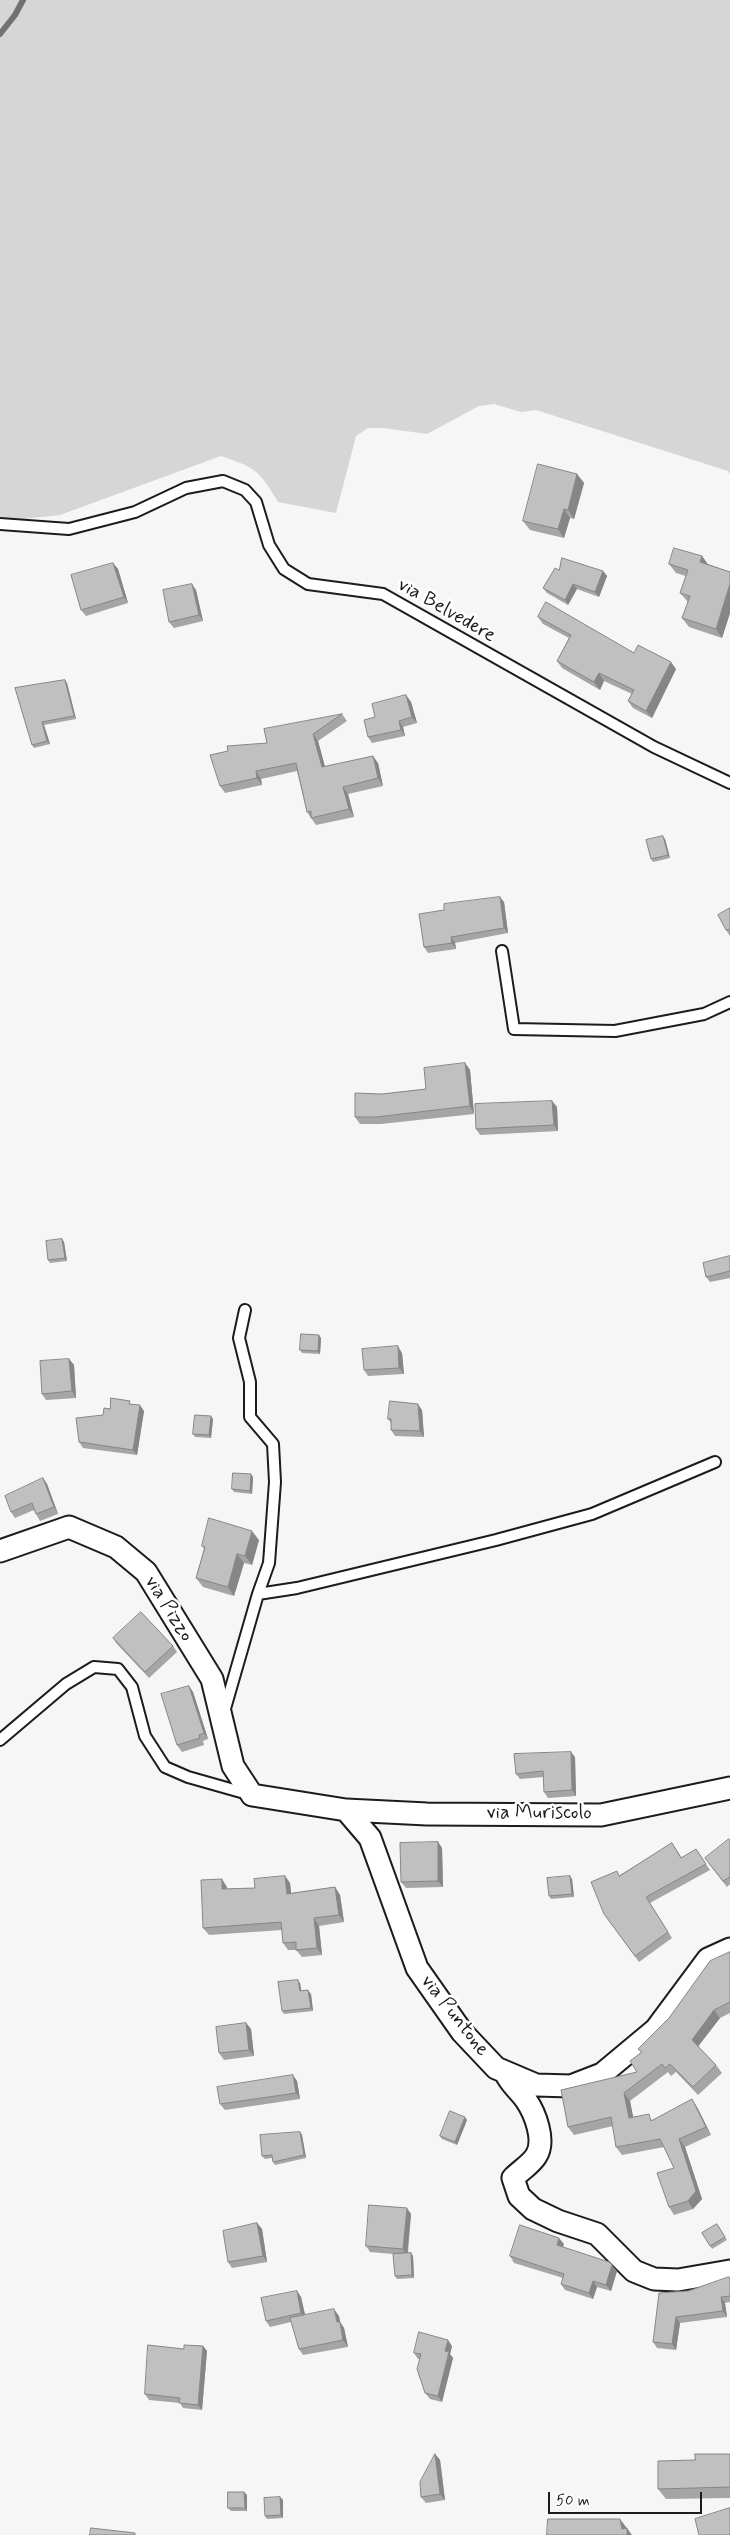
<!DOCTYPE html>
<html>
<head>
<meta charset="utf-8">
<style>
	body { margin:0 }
	#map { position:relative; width:730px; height:2535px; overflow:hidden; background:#f6f6f6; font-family:Mynerve,sans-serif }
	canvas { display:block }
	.scale { position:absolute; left:548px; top:2492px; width:154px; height:22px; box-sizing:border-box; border:2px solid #1c1c1c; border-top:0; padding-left:6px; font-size:15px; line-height:18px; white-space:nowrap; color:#1c1c1c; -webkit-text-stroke:4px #fff; paint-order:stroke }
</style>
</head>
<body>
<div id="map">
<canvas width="730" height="2535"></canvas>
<div class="scale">50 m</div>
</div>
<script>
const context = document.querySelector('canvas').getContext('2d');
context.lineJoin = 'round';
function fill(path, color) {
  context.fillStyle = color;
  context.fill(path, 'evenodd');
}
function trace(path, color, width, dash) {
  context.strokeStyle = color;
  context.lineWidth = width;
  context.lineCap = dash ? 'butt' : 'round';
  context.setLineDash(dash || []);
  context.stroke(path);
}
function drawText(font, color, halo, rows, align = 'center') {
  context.font = font + ' Mynerve,sans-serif';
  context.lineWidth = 5;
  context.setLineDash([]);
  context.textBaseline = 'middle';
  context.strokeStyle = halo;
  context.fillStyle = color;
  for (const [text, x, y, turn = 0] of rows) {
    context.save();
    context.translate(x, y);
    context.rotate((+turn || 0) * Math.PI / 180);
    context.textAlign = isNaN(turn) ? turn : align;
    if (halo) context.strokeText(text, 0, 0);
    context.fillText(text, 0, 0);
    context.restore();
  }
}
fill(new Path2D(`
	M0,0h730v475l-2,-4 -192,-61 -15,2 -27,-8 -15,2 -52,28 -44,-6h-15l-12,8 -20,77 -58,-11c-19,-32 -22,-34 -57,-46l-161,59 -37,4 -23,-1z`), '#d6d6d6');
trace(new Path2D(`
	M0,34l15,-19 8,-15`), '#727272', 6);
const lane = new Path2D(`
	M0,524l69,5 66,-17 51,-24 37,-7 22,9 11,12 13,43 15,24 24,15 75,10 271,153 76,36
	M502,951l12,78 101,2 89,-17 26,-12
	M245,1310l-6,28 11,44v35l23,27 2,38 -6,81 -11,31
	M224,1712l34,-118 39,-6 199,-48 96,-26 123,-52
	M0,1740l66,-56 28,-17 24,2 14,18 13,49 20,31 23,10 60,17`);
const street = new Path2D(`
	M0,1551l69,-24 47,20 30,25 66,107 21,87 19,29 94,15 24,28 47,130 45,64 34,36 40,17 35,1 31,-12 54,-45 52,-70 22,-10
	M346,1810l81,4 174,1 129,-27
	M505,2072c5,12 14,18 21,28 9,13 20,41 10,56 -5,8 -16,15 -23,22l6,18 14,13 25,12 39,13 37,37 20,8 24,1 52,-9`);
trace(lane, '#1c1c1c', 14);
trace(street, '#1c1c1c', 25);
trace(lane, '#fff', 10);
trace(street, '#fff', 21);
fill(new Path2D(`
	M577,474l7,9 -10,36 -4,-1 -6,20 -34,-8 -7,-9z
	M702,556l6,8 22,8v41l-8,25 -33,-11 -7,-9 6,-16 -8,-9 6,-17 -10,-3 -7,-9z
	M113,563l5,6 10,34 -42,13 -5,-6z
	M559,570l44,1 4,5 -8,21 -22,-8 -9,16 -21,-12 -4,-5z
	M196,590l7,31 -29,7 -5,-6z
	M538,617l96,36 42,16 -24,49 -19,-10 -5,-7 4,-7 -28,-13 -4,9 -38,-22 -5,-7 12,-23 -26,-14z
	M65,680l2,3 9,36 -32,6 6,19 -16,4 -2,-3 -17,-57z
	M406,695l5,7 6,21 -14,4 2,9 -33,7 -4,-6 7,-20z
	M342,714l5,7 -29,20 7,26 53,-4 5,23 -35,8 6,23 -38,8 -9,-13 -10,-41 -36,8 1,6 -37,8 -5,-7 47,-43z
	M665,839l5,19 -17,4 -2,-3z
	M500,897l4,5 4,31 -53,10 1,6 -28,4 -4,-6 20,-37z
	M730,908v28l-4,-6z
	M465,1063l5,7 4,44 -93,10h-21l-5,-7 27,-23 44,-5z
	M552,1101l5,6 1,24 -78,4 -4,-6z
	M62,1239l2,3 3,19 -17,2 -2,-3z
	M730,1256v22l-20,4 -4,-5z
	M321,1338l-1,16 -18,-1 -2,-3z
	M402,1353l2,21 -36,2 -4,-6z
	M69,1359l5,6 2,33 -30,2 -4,-6z
	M132,1404l12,7 -7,44 -54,-7 -4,-6 24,-27 7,-6z
	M422,1410l2,27 -29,-1 -4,-6v-7l-3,-4z
	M213,1419l-2,19 -16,-1 -2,-3z
	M253,1477l-1,17 -18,-2 -2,-3z
	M43,1478l4,6 11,30 -18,7 -4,-7 -2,-4 -19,8 -4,-6z
	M259,1540l-7,25 -8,-2 -10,33 -31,-9 -7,-9 8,-29 -2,-3z
	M113,1638l60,8 4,6 -28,26 -32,-34z
	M189,1686l4,6 15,47 -5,2 1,4 -22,7 -5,-7z
	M575,1757l1,39 -28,2 -4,-6v-15l-24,2 -4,-5z
	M730,1840v44l-3,3 -18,-23z
	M438,1842l4,6 1,39 -37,1 -5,-6z
	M672,1843l10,15 14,-9 14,21 -60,33 22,35 -33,24 -35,-48 16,-39z
	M285,1876l5,7 1,10 44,-6 5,8 4,27 -25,4 3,29 -20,2 -6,-7h-8l-5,-7 -1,-13 -73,5 -6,-7 24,-41v2l28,-1z
	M570,1876l2,3 2,18 -23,2 -2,-3z
	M730,1952v61l-10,5 -22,28 18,19 6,8 -24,22 -22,-23 -5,4 -3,-4 -38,29 3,16 20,3 44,-13 14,28 -26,12 17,52 -9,10 -19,6 -5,-8 5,-39 -10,-21 -42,8 -6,-8 -3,-21 -39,9 -6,-8 69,-55 4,-20 -3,-3 31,-31z
	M300,1983l1,8 10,3 2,17 -29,3 -2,-3z
	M246,2023l5,6 3,27 -30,4 -5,-7z
	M297,2081l3,18 -75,11 -5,-6z
	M467,2120l-10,25 -15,-6 -2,-3z
	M300,2132l2,3 4,23 -31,7 -2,-3 -1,-4 -7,1 -3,-3z
	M411,2214l-3,39h3l2,3 1,22 -17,1 -2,-3 -2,-22 -23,-2 -4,-6z
	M257,2223l5,6 5,33 -35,6 -4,-6z
	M717,2224l10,16 -15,9 -10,-16z
	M564,2244l-1,3 54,24 -6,20 -14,-4 -4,12 -28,-9 -4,-6 2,-6 -49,-15 -4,-7z
	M730,2278v24l-5,1 2,14 -47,6 -4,27 -19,-2 -4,-6 35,-51z
	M297,2291l4,6 4,18 34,1 1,6 4,6 4,19 -45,8 -4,-6 -8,-27 -21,5 -4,-6z
	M203,2346l4,5 -5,59 -19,-2 -3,-5 -31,-3 -4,-6 39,-45z
	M452,2346l-2,8 3,4 -11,44 -12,-3 -5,-6 -6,-34h-1l-4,-6z
	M435,2454l5,6 5,40 -19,3 -5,-6z
	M730,2454v44l-64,1 -8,-10 37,-29z
	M244,2492l3,3v16h-16l-3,-3z
	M280,2497l3,3v18l-16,1 -2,-3z`), '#a5a5a5');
fill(new Path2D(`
	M577,474l7,9 -10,36 -6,-9z
	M564,509l6,9 -6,20 -6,-9z
	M702,556l6,9 -8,-3z
	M113,563l5,6 10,34 -4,-6z
	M603,571l4,5 -8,21 -4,-5z
	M192,584l4,6 7,31 -4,-6z
	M573,584l4,5 -9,16 -3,-5z
	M730,584v29l-8,25 -6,-9z
	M671,662l5,7 -24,49 -6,-7z
	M599,673l5,8 -4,9 -6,-8z
	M65,680l2,3 9,36 -2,-3z
	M406,695l5,7 6,21 -5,-6z
	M399,721l4,6 2,9 -4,-6z
	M42,722l2,3 6,19 -3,-3z
	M313,734l5,7 9,33 -5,-7z
	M373,756l5,7 5,23 -5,-8z
	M256,771l5,8 1,6 -5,-7z
	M343,787l5,7 6,23 -5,-8z
	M663,836l2,3 5,19 -2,-3z
	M500,897l4,5 4,31 -4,-5z
	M451,937l4,6 1,6 -4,-6z
	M465,1063l5,7 4,44 -4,-8z
	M552,1101l5,6 1,24 -4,-6z
	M62,1239l2,3 3,19 -2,-3z
	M319,1335l2,3 -1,16 -2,-3z
	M398,1346l4,7 2,21 -5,-6z
	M69,1359l5,6 2,33 -4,-7z
	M418,1404l4,6 2,27 -4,-6z
	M140,1405l4,6 -7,44 -4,-5z
	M211,1416l2,3 -2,19 -2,-3z
	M251,1474l2,3 -1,17 -2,-3z
	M43,1478l4,6 11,30 -4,-7z
	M252,1531l7,9 -7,25 -7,-9z
	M237,1554l7,9 -10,33 -6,-9z
	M189,1686l4,6 15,47 -4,-6z
	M571,1752l4,5 1,39 -4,-6z
	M438,1842l4,6 1,39 -5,-6z
	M285,1876l5,7 2,18 -5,-7z
	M570,1876l2,3 2,18 -2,-3z
	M222,1879l5,8 1,10 -6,-8z
	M335,1887l5,8 4,27 -5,-7z
	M314,1918l5,8 3,29 -5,-7z
	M298,1980l2,3 2,11 -2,-3z
	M308,1990l3,4 2,17 -2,-3z
	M714,2010l6,8 -23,30 -5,-8z
	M246,2023l5,6 3,27 -5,-6z
	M293,2075l4,6 3,18 -4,-6z
	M624,2093l6,8 5,25 -6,-8z
	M692,2099l5,8 14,28 -5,-8z
	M465,2117l2,3 -10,25 -2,-3z
	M300,2132l2,3 4,23 -2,-3z
	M679,2139l6,8 17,52 -9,10 -5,-8z
	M407,2208l4,6 -4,42 -4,-7z
	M257,2223l5,6 5,33 -4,-6z
	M559,2238l5,6 -3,7 -4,-6z
	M411,2253l2,3 1,22 -2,-3z
	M612,2265l5,6 -6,20 -5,-6z
	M593,2281l4,6 -4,12 -4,-6z
	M297,2291l4,6 5,22 -5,-6z
	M721,2297l4,6 2,14 -4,-6z
	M334,2309l5,7 1,6 4,6 4,19 -5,-7 -6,-18z
	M676,2317l4,6 -4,27 -4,-6z
	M448,2340l4,6 -2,8 3,4 -11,44 -4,-6 7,-45z
	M203,2346l4,5 -5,59 -4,-5z
	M435,2454l5,6 5,40 -5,-6z
	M244,2492l3,3v16l-2,-3z
	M280,2497l3,3v18l-2,-3z
	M620,2519l6,8 1,8 -5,-6z
	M627,2528l5,7h-5z`), '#868686');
const building = new Path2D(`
	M538,464l39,10 -9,36 -4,-1 -6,20 -35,-8z
	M674,548l28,8 -2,6 30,10v12l-14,45 -34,-11 8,-22 -10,-3 8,-23 -19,-6z
	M562,558l41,13 -8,21 -22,-8 -8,16 -22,-12 12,-20 4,2z
	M113,563l11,34 -43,13 -10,-35z
	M192,584l7,31 -30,7 -6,-32z
	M546,602l88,51 4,-8 33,17 -25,49 -18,-10 6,-11 -35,-17 -5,9 -37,-21 14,-26 -33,-18z
	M65,680l9,36 -32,6 5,19 -15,4 -17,-57z
	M406,695l6,22 -13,4 2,9 -33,7 -4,-17 11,-3 -3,-13z
	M342,714l-29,20 9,33 51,-11 5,22 -35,9 6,22 -38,9v-7l-4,1 -11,-49 -40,8 1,7 -37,8 -10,-31 18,-4 -1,-5 40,-3 -3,-14z
	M663,836l5,19 -17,4 -5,-19z
	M500,897l4,31 -53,9 1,6 -28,4 -5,-33 25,-4v-6z
	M730,908v21l-4,1 -8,-15z
	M465,1063l5,43 -94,11h-21v-24l27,1 44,-5 -2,-21z
	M552,1101l2,24 -78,4 -1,-25z
	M62,1239l3,19 -17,2 -2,-19z
	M730,1256v15l-24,6 -3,-14z
	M301,1334l18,1 -1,16 -18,-1z
	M398,1346l1,22 -35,2 -2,-21z
	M69,1359l3,32 -30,3 -2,-33z
	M111,1398l19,3 -1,3 11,1 -7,45 -54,-8 -3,-24 27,-3 1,-7 6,1z
	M390,1401l28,3 2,27 -29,-1v-11h-3z
	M195,1415l16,1 -2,19 -16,-1z
	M233,1473l18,1 -1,17 -18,-2z
	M43,1478l11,29 -18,7 -4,-11 -21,9 -6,-16z
	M209,1518l43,13 -7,25 -8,-2 -9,33 -32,-9 9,-31 -3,-1z
	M141,1612l32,34 -28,26 -32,-34z
	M189,1686l15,47 -5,2 1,3 -23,7 -16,-51z
	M571,1752l1,38 -28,2 -1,-21 -27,3 -2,-20z
	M729,1839l1,1v37l-7,4 -18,-23z
	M438,1842v39l-37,1 -1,-39z
	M672,1843l9,15 15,-9 10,15 -60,33 22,35 -33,24 -31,-42 -13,-32 26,-11 2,5z
	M285,1876l2,18 48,-7 4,28 -25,3 3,30 -21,2v-8l-13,1 -2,-21 -78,6 -2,-48 21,-1v10l33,-1 -1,-9z
	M570,1876l2,18 -23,2 -2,-18z
	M730,1952v50l-16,8 -22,30 24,25 -23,22 -23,-23 -5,4 -3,-4 -38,29 5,25 20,-4 2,7 41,-22 14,28 -27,12 17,52 -8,10 -19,6 -12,-34 17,-5 -14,-29 -44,8 -5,-30 -43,10 -7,-37 76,-18 -7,-11 12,-9 -4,-3 31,-31 41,-57z
	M298,1980l2,11 8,-1 3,18 -29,3 -4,-29z
	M246,2023l3,27 -30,3 -3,-26z
	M293,2075l3,18 -76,11 -3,-17z
	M450,2111l15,6 -10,25 -15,-6z
	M300,2132l4,23 -31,7 -1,-7 -10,1 -2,-21z
	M369,2205l38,3 -4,41 -37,-3z
	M257,2223l6,33 -35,6 -5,-31z
	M717,2224l8,13 -15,9 -8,-13z
	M520,2225l39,13 -2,7 52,17 3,3 -6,20 -13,-4 -4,12 -28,-9 3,-10 -54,-18z
	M411,2253l1,22 -17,1 -2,-22z
	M729,2277l1,2v17l-9,1 2,14 -47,6 -4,27 -19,-2 6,-49 29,-2z
	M297,2291l4,22 -35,8 -5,-23z
	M334,2309l3,13h3l3,18 -44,9 -9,-31z
	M419,2332l29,8 -3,11 4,1 -11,44 -13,-3 -8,-24 4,-15 -7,-1z
	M148,2345l36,4v-4l19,1 -5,59 -19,-2 1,-5 -35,-4z
	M435,2454l5,40 -19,3 -1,-15z
	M695,2454h35v33l-72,2v-28l37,-1z
	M228,2492h16l1,16h-17z
	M280,2497l1,18 -16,1 -1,-18z
	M730,2508v27h-31l-4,-16z
	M548,2519h72l2,10 5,-1v7h-80z
	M91,2528l44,5v2h-45z`);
fill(building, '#c0c0c0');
trace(building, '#868686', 1);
drawText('20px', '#1c1c1c', '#fff', [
	["via Belvedere",446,611,30],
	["via Pizzo",168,1609,58],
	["via Muriscolo",539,1814],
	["via Puntone",454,2016,52]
]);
</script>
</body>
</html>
